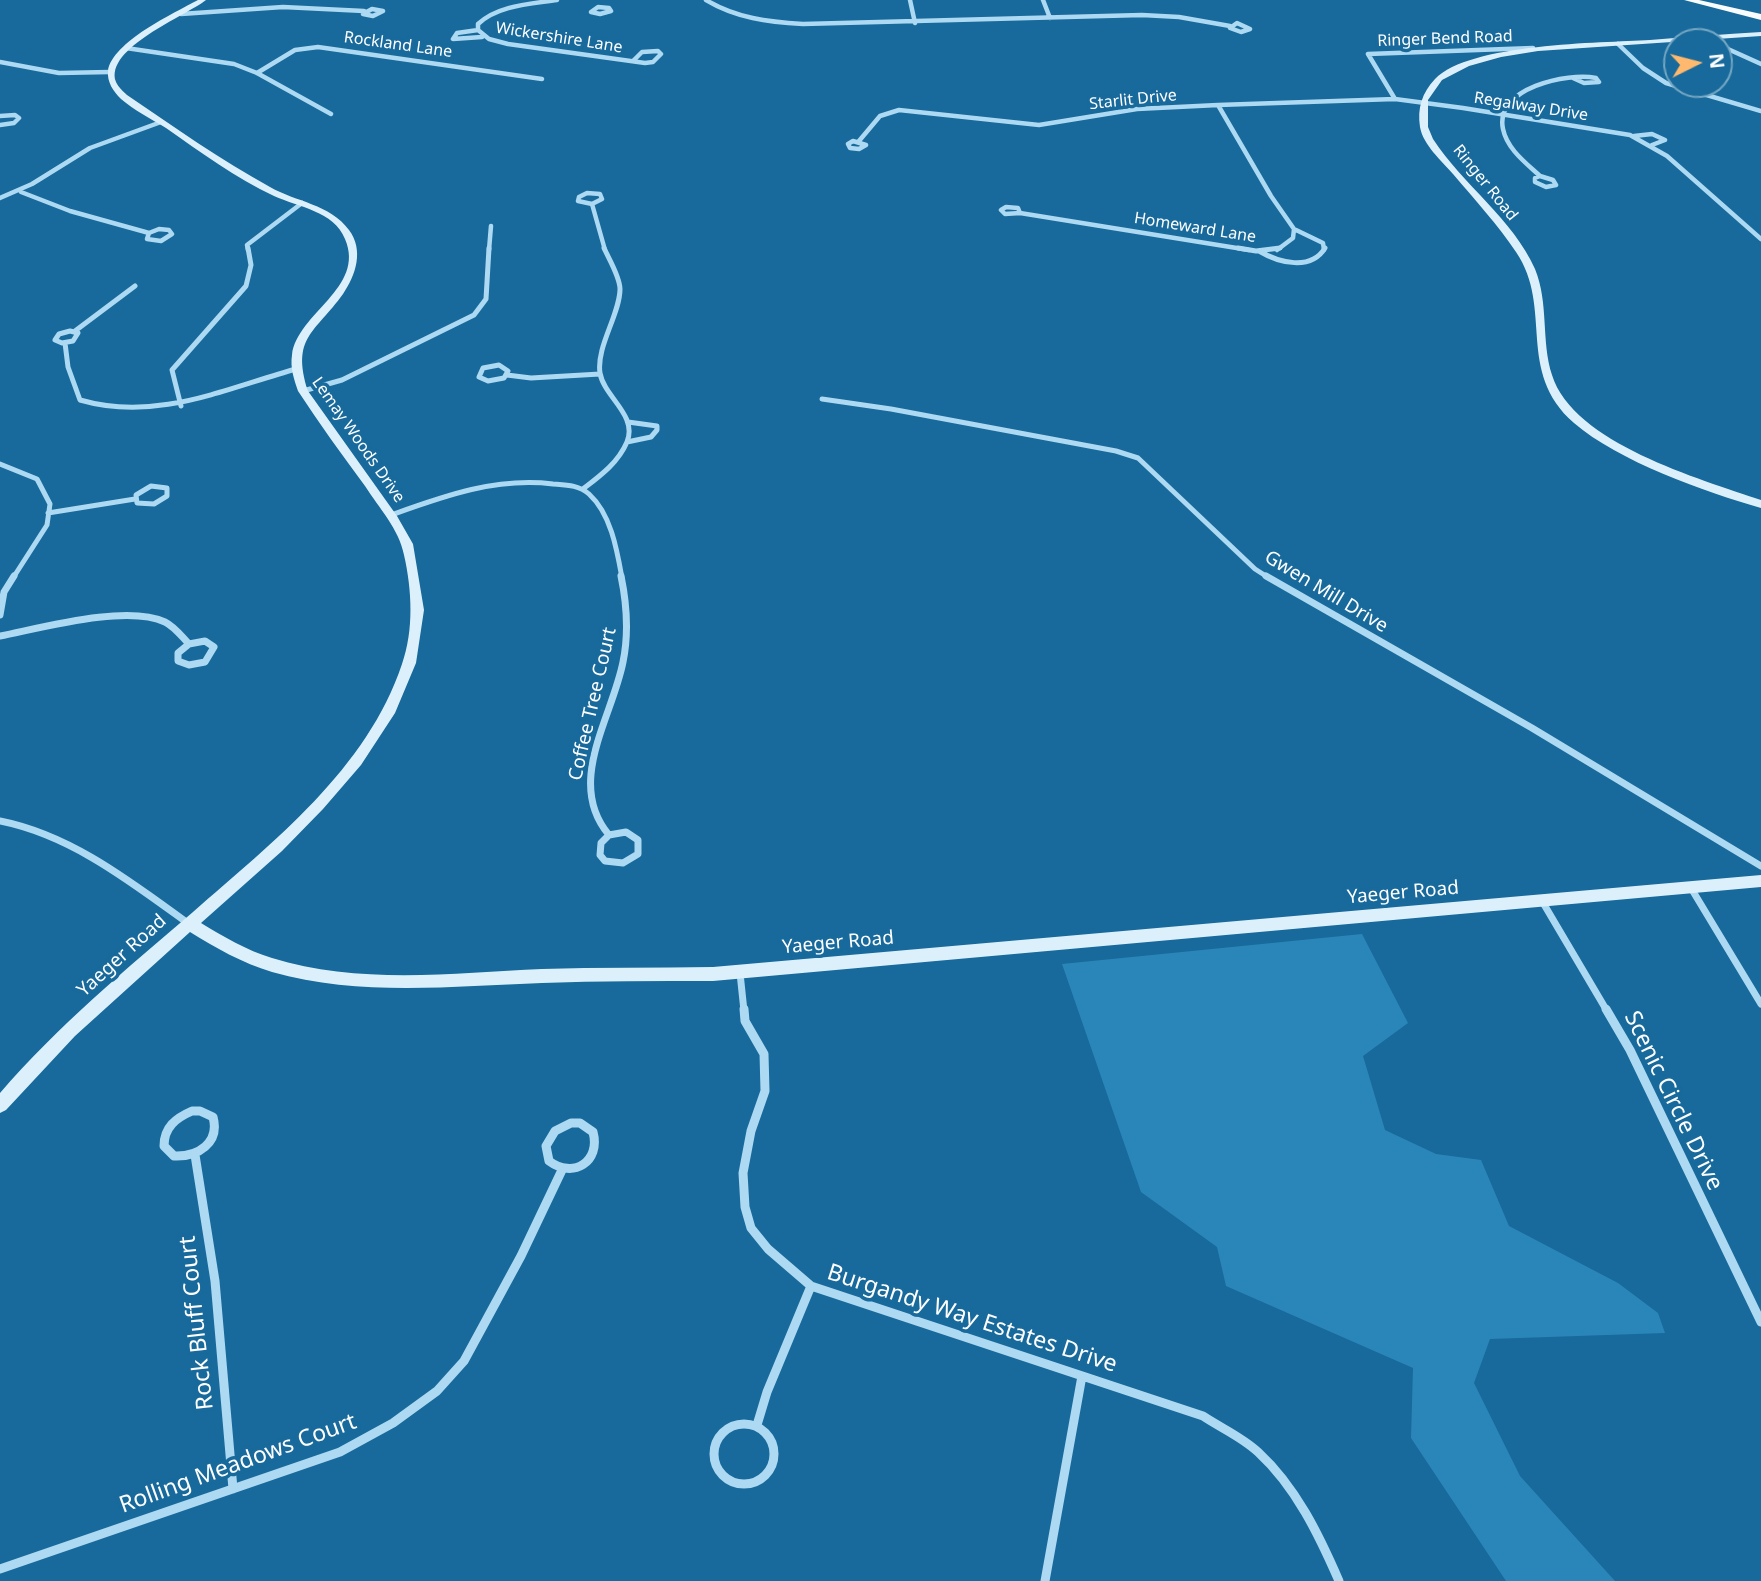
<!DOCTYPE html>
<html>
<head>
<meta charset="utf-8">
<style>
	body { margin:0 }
	#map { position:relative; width:1761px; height:1581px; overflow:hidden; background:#176a9b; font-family:"Noto Sans",sans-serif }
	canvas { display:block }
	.north { position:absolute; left:1663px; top:28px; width:70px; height:70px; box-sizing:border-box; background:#176a9b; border:2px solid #74a6c3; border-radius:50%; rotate:84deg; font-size:19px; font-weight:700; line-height:28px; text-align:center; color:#fff }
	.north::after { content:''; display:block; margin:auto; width:24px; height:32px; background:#ffb96e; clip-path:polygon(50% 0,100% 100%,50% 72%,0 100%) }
</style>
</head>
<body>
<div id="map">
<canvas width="1761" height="1581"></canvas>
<div class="north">N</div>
</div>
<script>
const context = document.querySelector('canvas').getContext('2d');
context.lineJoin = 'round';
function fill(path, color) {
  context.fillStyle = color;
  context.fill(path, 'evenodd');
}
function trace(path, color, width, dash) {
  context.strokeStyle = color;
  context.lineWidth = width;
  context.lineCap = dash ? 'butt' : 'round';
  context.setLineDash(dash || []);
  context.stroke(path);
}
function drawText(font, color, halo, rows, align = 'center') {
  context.font = font + ' "Noto Sans",sans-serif';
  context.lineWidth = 7;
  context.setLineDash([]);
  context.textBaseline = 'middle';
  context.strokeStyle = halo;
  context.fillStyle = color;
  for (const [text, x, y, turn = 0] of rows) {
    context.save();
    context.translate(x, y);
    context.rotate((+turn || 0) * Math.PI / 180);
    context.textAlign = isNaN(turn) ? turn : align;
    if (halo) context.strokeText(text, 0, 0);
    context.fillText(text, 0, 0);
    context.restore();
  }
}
fill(new Path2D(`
	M1362,934l46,89 -45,33 22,74 51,24 45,6 28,66 109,57 40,30 7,20 -175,6 -16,44 46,93 95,105h-109l-95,-143 2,-70 -187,-82 -9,-39 -76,-55 -79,-228z`), '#2a86b9');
trace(new Path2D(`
	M557,0c-26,4 -59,5 -79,24v6l11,9 19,5 137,19 8,-1 8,-8 -3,-3 -16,1 -9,9
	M706,0c30,18 62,22 97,24l339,-9 37,2 51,9
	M910,0l5,23
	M1043,0l7,18
	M598,7l11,1 2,3 -11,3 -9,-2z
	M372,9l11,2 -10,5 -10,-2z
	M181,14l102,-7 81,4
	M1237,23l13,6 -9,3 -11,-4z
	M478,30l-21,3 -4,6 29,-2
	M1618,44l25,24 23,15 95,28
	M1719,45l42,19
	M126,48l108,16 23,9 74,41
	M0,62l59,11 51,-1
	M257,73l38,-23 23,-3 224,32
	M1395,99l-27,-45 165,-6
	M1218,105l53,91 23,33 -1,9 -16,12
	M0,116l15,-1 4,3 -5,5 -14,2
	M1634,136l18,-2 13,6 -13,5
	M853,141l13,4 -7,4 -9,-1 -2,-4z
	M859,141l21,-25 19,-6 140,15 98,-16 81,-4 177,-6 68,9 167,27 37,21 94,83
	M1540,176l13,4 3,5 -10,2 -11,-5v-4z
	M1540,176c-14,-13 -33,-27 -37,-47 -9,-41 65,-57 93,-51l3,4 -15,1 -11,-5
	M21,192l49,19 79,22
	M587,193l13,1 2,5 -10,5 -14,-3 1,-4z
	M0,198l32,-14 58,-36 71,-26
	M592,204l13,46
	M1006,207l12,1 2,5 -15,1 -4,-4z
	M1020,213l229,37
	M159,229l10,1 3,4 -11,7 -14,-2 2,-6z
	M1294,229l29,14 1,7
	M248,250l-1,-5 55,-42
	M489,250l2,-24`), '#add9f2', 4.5);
trace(new Path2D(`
	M1238,248l18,3 24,-3
	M1259,251c20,12 52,20 66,-3
	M70,331l8,2 -5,8 -11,2 -7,-3 4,-6z
	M75,331l60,-45
	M65,343l3,24 12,33c76,22 144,-11 216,-31
	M499,365l9,6 -4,7 -16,3 -9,-4 4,-9z
	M507,375l24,3 69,-4
	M303,391l39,-11 132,-65 12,-16 3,-51
	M822,399l69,10 225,42 22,7 117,111 14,9
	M181,406l-9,-36 74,-84 5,-21 -3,-17
	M627,442l24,-5 6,-7v-4l-29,-4
	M0,464l37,15 13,25 -3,21 -34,53
	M151,486l16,2v8l-13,8 -17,-1 -1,-8z
	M583,489c17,-13 35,-26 44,-47 11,-27 -23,-45 -27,-69 -4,-26 20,-59 20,-84 0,-12 -11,-30 -16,-41
	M48,513l87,-14
	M391,515c53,-19 105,-38 162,-31 13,1 26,1 36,10 22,20 28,56 33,84`), '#add9f2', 5);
trace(new Path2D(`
	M1266,576l266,152 229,138
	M0,615l4,-23 10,-16
	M0,636c41,-8 127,-32 165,-14 10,5 17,15 24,22
	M205,641l9,6 -9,15 -16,3 -11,-4v-8l11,-9z
	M0,821c71,14 131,61 189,103
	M626,832l12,8v14l-15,9 -18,-2 -5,-6 1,-12 8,-8z
	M609,835c-44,-52 3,-117 14,-173 6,-29 4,-57 -2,-86
	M1691,888l70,116
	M1542,901l65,110
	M740,973l4,38`), '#add9f2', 7);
trace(new Path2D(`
	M744,1009l1,12 19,33 1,37 -14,40 -8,42 2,34 6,21 17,21 43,37 392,130c18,12 39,21 55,36 38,35 61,83 81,129
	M1606,1009l24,41 131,272
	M192,1111h8l13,6c7,26 -15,40 -39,39l-10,-10c0,-19 12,-28 28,-35z
	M571,1123h9l13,9c8,30 -20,47 -44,29l-3,-15 9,-15z
	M195,1155l20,126 18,208
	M714 1454a30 30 0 1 1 60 0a30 30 0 1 1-60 0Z
	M757,1425l10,-33 44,-106
	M0,1569l340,-117 53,-29 44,-32 27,-30 57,-105 41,-86
	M1045,1581l37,-205`), '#add9f2', 9);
fill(new Path2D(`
	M198,0h8c-20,16 -102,48 -90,82 2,5 8,10 11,13 47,32 94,65 143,92 26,15 60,17 79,43 15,20 7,45 -6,64 -28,39 -52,43 -35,97l89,125 16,28 11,66 -8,53 -21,50 -34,52 -38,44 -41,42 -81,72c23,14 45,27 71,35 86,27 182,15 270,11 57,-2 114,-1 171,-2l1048,-92v12l-1048,94c-57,0 -114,0 -171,2 -90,3 -182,14 -270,-11 -30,-9 -56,-24 -82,-40l-115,104 -69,74 -6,3v-20c58,-67 126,-124 193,-181 80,-70 174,-143 209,-248 12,-34 10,-74 2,-109 -5,-26 -25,-47 -39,-69 -23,-31 -46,-63 -67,-95 -4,-12 -8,-23 -6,-36 5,-42 74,-67 53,-116 -11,-28 -47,-32 -71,-43 -38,-18 -74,-44 -108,-68 -15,-9 -32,-18 -45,-29 -8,-8 -14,-17 -13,-28 4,-29 66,-58 90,-71z
	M1761,32v4l-223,15 -37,6 -32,9 -27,14 -14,20v27l5,12c30,46 80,80 102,130 14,34 6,72 17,106 21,68 148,104 209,125v8c-56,-16 -143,-47 -187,-85 -59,-52 -20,-115 -58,-171 -18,-27 -41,-52 -63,-78 -11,-13 -30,-29 -33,-47 -3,-19 2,-34 15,-48 35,-36 165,-36 215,-39 37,-3 74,-6 111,-8z`), '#dcf0fc');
fill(new Path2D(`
	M1684,0h15l62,14v6z`), '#f8fcff');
drawText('16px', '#fff', '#176a9b', [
	["Wickershire Lane",559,38,9],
	["Ringer Bend Road",1445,39,-2],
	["Rockland Lane",398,45,8],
	["Starlit Drive",1133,100,-6],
	["Regalway Drive",1531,107,9],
	["Ringer Road",1485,183,51],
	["Homeward Lane",1195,228,9],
	["Lemay Woods Drive",358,440,55]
]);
drawText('19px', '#fff', '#176a9b', [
	["Gwen Mill Drive",1326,592,31],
	["Coffee Tree Court",593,704,-77],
	["Yaeger Road",1403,893,-5],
	["Yaeger Road",838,943,-5],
	["Yaeger Road",122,956,-42]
]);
drawText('23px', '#fff', '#176a9b', [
	["Scenic Circle Drive",1673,1101,64],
	["Burgandy Way Estates Drive",972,1319,18],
	["Rock Bluff Court",197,1323,-96],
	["Rolling Meadows Court",238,1464,-20]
]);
</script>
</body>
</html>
